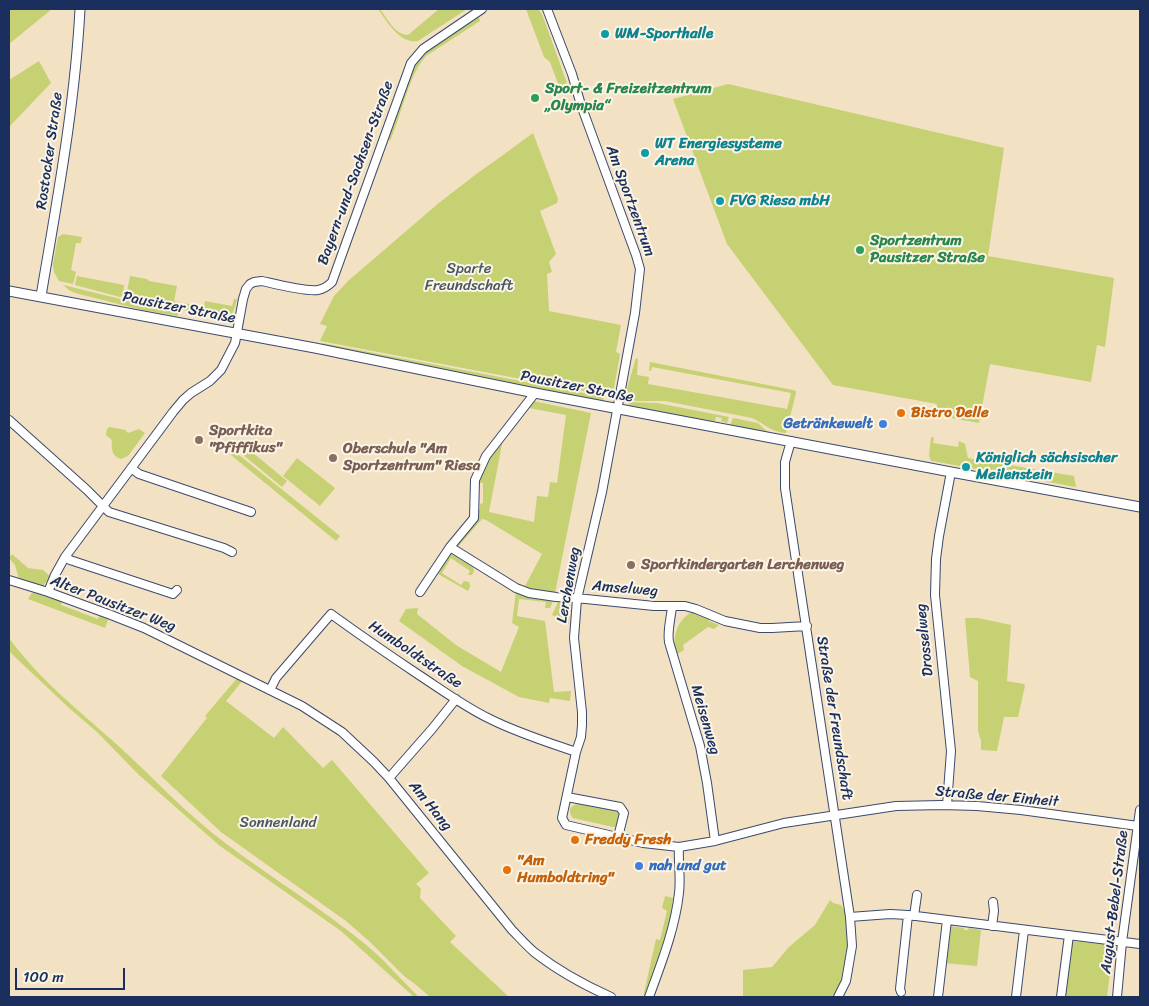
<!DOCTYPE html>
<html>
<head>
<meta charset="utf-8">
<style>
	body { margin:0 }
	#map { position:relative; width:1149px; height:1006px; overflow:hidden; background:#f3e1c3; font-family:Sriracha,sans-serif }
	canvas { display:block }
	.frame { position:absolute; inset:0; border:10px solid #1b2f5e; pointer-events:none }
	.scale { position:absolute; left:15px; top:968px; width:110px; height:22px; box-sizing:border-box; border:2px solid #1b2f5e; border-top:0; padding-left:6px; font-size:15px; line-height:18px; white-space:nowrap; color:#1b2f5e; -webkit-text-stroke:4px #fcf5e5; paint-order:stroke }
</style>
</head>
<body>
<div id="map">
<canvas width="1149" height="1006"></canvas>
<div class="frame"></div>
<div class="scale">100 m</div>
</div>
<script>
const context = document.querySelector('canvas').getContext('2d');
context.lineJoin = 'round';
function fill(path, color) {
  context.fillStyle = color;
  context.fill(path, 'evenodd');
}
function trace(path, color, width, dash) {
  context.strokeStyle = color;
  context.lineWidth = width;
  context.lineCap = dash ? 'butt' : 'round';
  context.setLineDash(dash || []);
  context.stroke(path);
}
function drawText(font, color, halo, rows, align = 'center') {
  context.font = font + ' Sriracha,sans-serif';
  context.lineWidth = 4;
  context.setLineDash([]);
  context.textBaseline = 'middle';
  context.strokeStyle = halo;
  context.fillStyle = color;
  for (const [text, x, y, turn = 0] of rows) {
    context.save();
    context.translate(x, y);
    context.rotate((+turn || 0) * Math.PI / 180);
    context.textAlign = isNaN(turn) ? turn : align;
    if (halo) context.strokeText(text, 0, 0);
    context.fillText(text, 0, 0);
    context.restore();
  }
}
fill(new Path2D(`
	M9,9h43l-43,35z
	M378,9h2c7,9 15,26 28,26l31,-26h28l-49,32c-19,3 -31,-20 -40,-32z
	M526,9h12l4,5 25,69 -8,3 -9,-24 -6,-5z
	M477,17h2l1,4 -54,35c-17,18 -25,61 -36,85l-3,-4 24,-66 8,-12 12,-10z
	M39,61l12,22 -42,44v-47z
	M728,84l276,64 -16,108 126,22 -9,69 -8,-2 -6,37 -101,-18 -11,59 -44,-8 2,-11 -104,-19 -106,-141 -54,-145z
	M533,133l25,66 -1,4 -17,8 16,43 -7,8 3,10 -5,2 2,37 72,14 -5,27 4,2 -7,39 -2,3 -291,-55 7,-15 -7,-2 14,-28 14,-15 92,-79 39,-30 13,-9z
	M63,234l19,3 -1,6h-5l-5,27 5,2 -3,12 -14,-3 -5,-9 -1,-8 5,-27z
	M77,276l47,9 -1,10 -3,2 -45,-12z
	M130,276l17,3 2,2 28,5 -3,15 8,2 -1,6 -55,-12z
	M63,285l115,28v3l-36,-6 -67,-17 -6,-3z
	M234,299h3c-3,13 -7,26 -23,19 -4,-1 -7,-3 -11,-4 -6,-2 -13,-3 -20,-4l1,-7 20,4 1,-6 27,5z
	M322,343l282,54 -1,4 -199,-37 -83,-18z
	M636,358l2,1 -1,16 12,2 -1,7 139,25 4,-16 -139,-26 -1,4h-2l1,-9 143,28 3,1v2l-10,40c-14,0 -22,-10 -34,-15l-87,-17h-27l-12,-2 -1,-4z
	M533,401l58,12 -36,180 -1,1 -25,-4 -5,-2 18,-34 -56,-34 -4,-1 -25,29 -1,-3c7,-9 23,-24 22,-36h2v-5l3,-1v-20h-6l5,-16 21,-28 -14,73 45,10 3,-26 11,1 2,-15 7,1 9,-68 -37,-7z
	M627,402l30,1 72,14 -2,6 -6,-2 1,-3 -6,-1 -1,4h-10l-74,-14z
	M733,418l25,5 12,11 -40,-9z
	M110,427l15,3 3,3 11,-4 6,4 -17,23 -7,3c-9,-2 -10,-11 -9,-19l-6,-5 1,-6z
	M931,437l3,1 -1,5 25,4 1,-6 6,3 3,14 106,18 2,11 -144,-26 -2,-2 -1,-4z
	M241,443l46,38 -5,6 -46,-38z
	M234,451l106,85 -4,5 -105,-86z
	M297,458l38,30 -15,18 -37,-30z
	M450,553l23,14 1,4 -2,4h-4l2,-4 -19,-13 -9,15 19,12 3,-4 5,1 1,4 -2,5 -30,-17z
	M12,554l16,14 15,2 7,6v1l-7,9h-2l-22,-7 -4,-14 -6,-7z
	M35,591l27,10 -1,4 37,14 2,-5 7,2 1,4 -3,8 -77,-29 3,-5z
	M516,592c11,7 25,7 37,9l-3,7h-5l1,-6 -27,-3 -2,17 28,5 9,71 17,-1 -1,10 -20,-3 -1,5 -30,-6 -57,-31 -63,-45 7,-12 12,-1 -1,6 39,31 45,27 18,-45 -7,-4z
	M558,602l11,2 1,3v5l-1,12 -17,-9z
	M690,613h6l13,6v2l10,4 -5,4 -6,-2 -25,18 1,5 -8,5c-4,-16 0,-33 14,-42z
	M965,618h13l33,7 -4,56 17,3 1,2 -7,31h-14l-7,34 -16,-1v-9l-3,-10v-50l-8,-4z
	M9,638c29,40 68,71 105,104 37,33 70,70 110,100 46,35 96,65 141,102 20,16 36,36 54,53h-5l-73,-66 -121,-85 -81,-71 -41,-42 -30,-26 -53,-50 -6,-6z
	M238,677l5,3 -17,21 48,37 9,-11 40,41 9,-8 97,113 -13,11 5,5 -1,9 36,38 -6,6 59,55h-79l-15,-13 -11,-8 -34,-34 -24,-21 -125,-89 -60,-56 45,-57 1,-1 -2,-2z
	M577,804l42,7 2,4 -3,11 -5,1 -40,-9c-5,-6 -4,-12 4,-14z
	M665,896l8,2 -3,24 -25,75h-1v-4l12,-54 4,1 7,-29 -5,-3z
	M830,900l3,3 8,2 6,11 2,34 -4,20 -4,14 -6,13h-92v-27l29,-3 17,-20 26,-22z
	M949,926l15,2v2h4l1,-2 12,2 -4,36 -33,-3 2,-14h2v-4h-2z
	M1071,941l40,4 2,4 -6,48h-43z`), '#c5d172');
const minor = new Path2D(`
	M547,9l25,65 9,31 55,150 4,14 -5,44 -33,179 -25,107 -3,39 8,74v13l-1,12 -5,15 -14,66 4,7 77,18 36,4 36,-6 69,-18 112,-17 46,-1 35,1 44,4 117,16
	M9,420l78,70 22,22 115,36 8,4
	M791,441l-6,21v26l65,429 2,29 -6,35 -8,16
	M131,468l8,6 112,38
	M450,547l66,41 13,5 27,4 30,2 68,7h31l11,3 29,12 35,7h12l35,-2
	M65,557l5,3 103,34 4,-4
	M9,580l39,12 63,23 33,13 158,78 40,26 32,30 15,16 123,152c7,7 14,15 22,22 23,18 50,33 77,45
	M48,592l7,-17 10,-18 108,-145 10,-12 8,-7 19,-12 11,-11 14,-27 8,-44 3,-10 4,-5 4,-2 8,-1c13,3 44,11 56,9 6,-1 10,-4 14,-8l79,-219 12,-14 59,-40
	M420,592l30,-45 24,-29 1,-38 11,-24 49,-63
	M672,607c-1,10 -5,25 -3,35l31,104 7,37 8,58
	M270,690l6,-12 55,-64c29,21 58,41 88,61 23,15 46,32 71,44 28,14 57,23 86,33
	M389,778l43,-49 24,-30
	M567,797l53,10 4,6 -6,24
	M947,805l4,-54 -16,-156 1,-36 3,-23 12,-64
	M914,916l3,-21
	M850,917l40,-3 18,1 232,29
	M992,926l2,-15 -1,-9
	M901,992l-1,-3 8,-74
	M649,997c12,-33 26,-68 30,-104 2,-16 -1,-31 0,-46
	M938,997l9,-77
	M1016,997l8,-67
	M1061,997l8,-62
	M1117,997l5,-55 18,-132`);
const tertiary = new Path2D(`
	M9,291l306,57 220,45 416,79 189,35
	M41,296c16,-95 34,-191 39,-287`);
trace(minor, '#3b4a6d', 10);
trace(tertiary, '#3b4a6d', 11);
trace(minor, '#fff', 8);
trace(tertiary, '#fff', 9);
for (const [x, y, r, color] of [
	[605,34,5,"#0f9aa8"],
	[535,98,5,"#2e9e5b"],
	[645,153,5,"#0f9aa8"],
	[720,201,5,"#0f9aa8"],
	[860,250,5,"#2e9e5b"],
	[901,413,5,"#e8710a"],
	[883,424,5,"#3f7fe0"],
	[199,440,5,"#8d6e63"],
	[333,458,5,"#8d6e63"],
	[966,467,5,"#0f9aa8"],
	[631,565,5,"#8d6e63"],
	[575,840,5,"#e8710a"],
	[639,866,5,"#3f7fe0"],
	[507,870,5,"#e8710a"]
]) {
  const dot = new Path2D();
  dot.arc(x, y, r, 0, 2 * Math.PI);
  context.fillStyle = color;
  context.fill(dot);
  trace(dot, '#fcf5e5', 2);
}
drawText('bold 15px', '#0d838f', '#fcf5e5', [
	["WM-Sporthalle",615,34],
	["WT Energiesysteme",655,144],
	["Arena",655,161],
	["FVG Riesa mbH",730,201],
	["Königlich sächsischer",976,458],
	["Meilenstein",976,475]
], 'left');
drawText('bold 15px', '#27864d', '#fcf5e5', [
	["Sport- & Freizeitzentrum",545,89],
	["„Olympia“",545,106],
	["Sportzentrum",870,241],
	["Pausitzer Straße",870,258]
], 'left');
drawText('15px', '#1b2f5e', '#fcf5e5', [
	["Rostocker Straße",50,151,-82],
	["Bayern-und-Sachsen-Straße",356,173,-70],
	["Am Sportzentrum",630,201,70],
	["Pausitzer Straße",179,308,11],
	["Pausitzer Straße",577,387,11],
	["Lerchenweg",569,585,-80],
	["Amselweg",625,589,5],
	["Alter Pausitzer Weg",113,604,21],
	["Drosselweg",925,640,-96],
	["Humboldtstraße",415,655,34],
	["Straße der Freundschaft",834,718,81],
	["Meisenweg",705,720,74],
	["Straße der Einheit",997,797,5],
	["Am Hang",430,806,51],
	["August-Bebel-Straße",1115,902,-83]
]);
drawText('15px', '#465863', '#fcf5e5', [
	["Sparte",469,269],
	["Freundschaft",469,286],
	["Sonnenland",278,823]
]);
drawText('bold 15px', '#c56008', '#fcf5e5', [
	["Bistro Delle",911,413],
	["Freddy Fresh",585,840],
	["\"Am",517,861],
	["Humboldtring\"",517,878]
], 'left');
drawText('bold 15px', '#366cbe', '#fcf5e5', [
	["Getränkewelt",873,424],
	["nah und gut",649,866,"left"]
], 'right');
drawText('bold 15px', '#785e54', '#fcf5e5', [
	["Sportkita",209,431],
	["\"Pfiffikus\"",209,448],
	["Oberschule \"Am",343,449],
	["Sportzentrum\" Riesa",343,466],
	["Sportkindergarten Lerchenweg",641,565]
], 'left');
</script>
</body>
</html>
